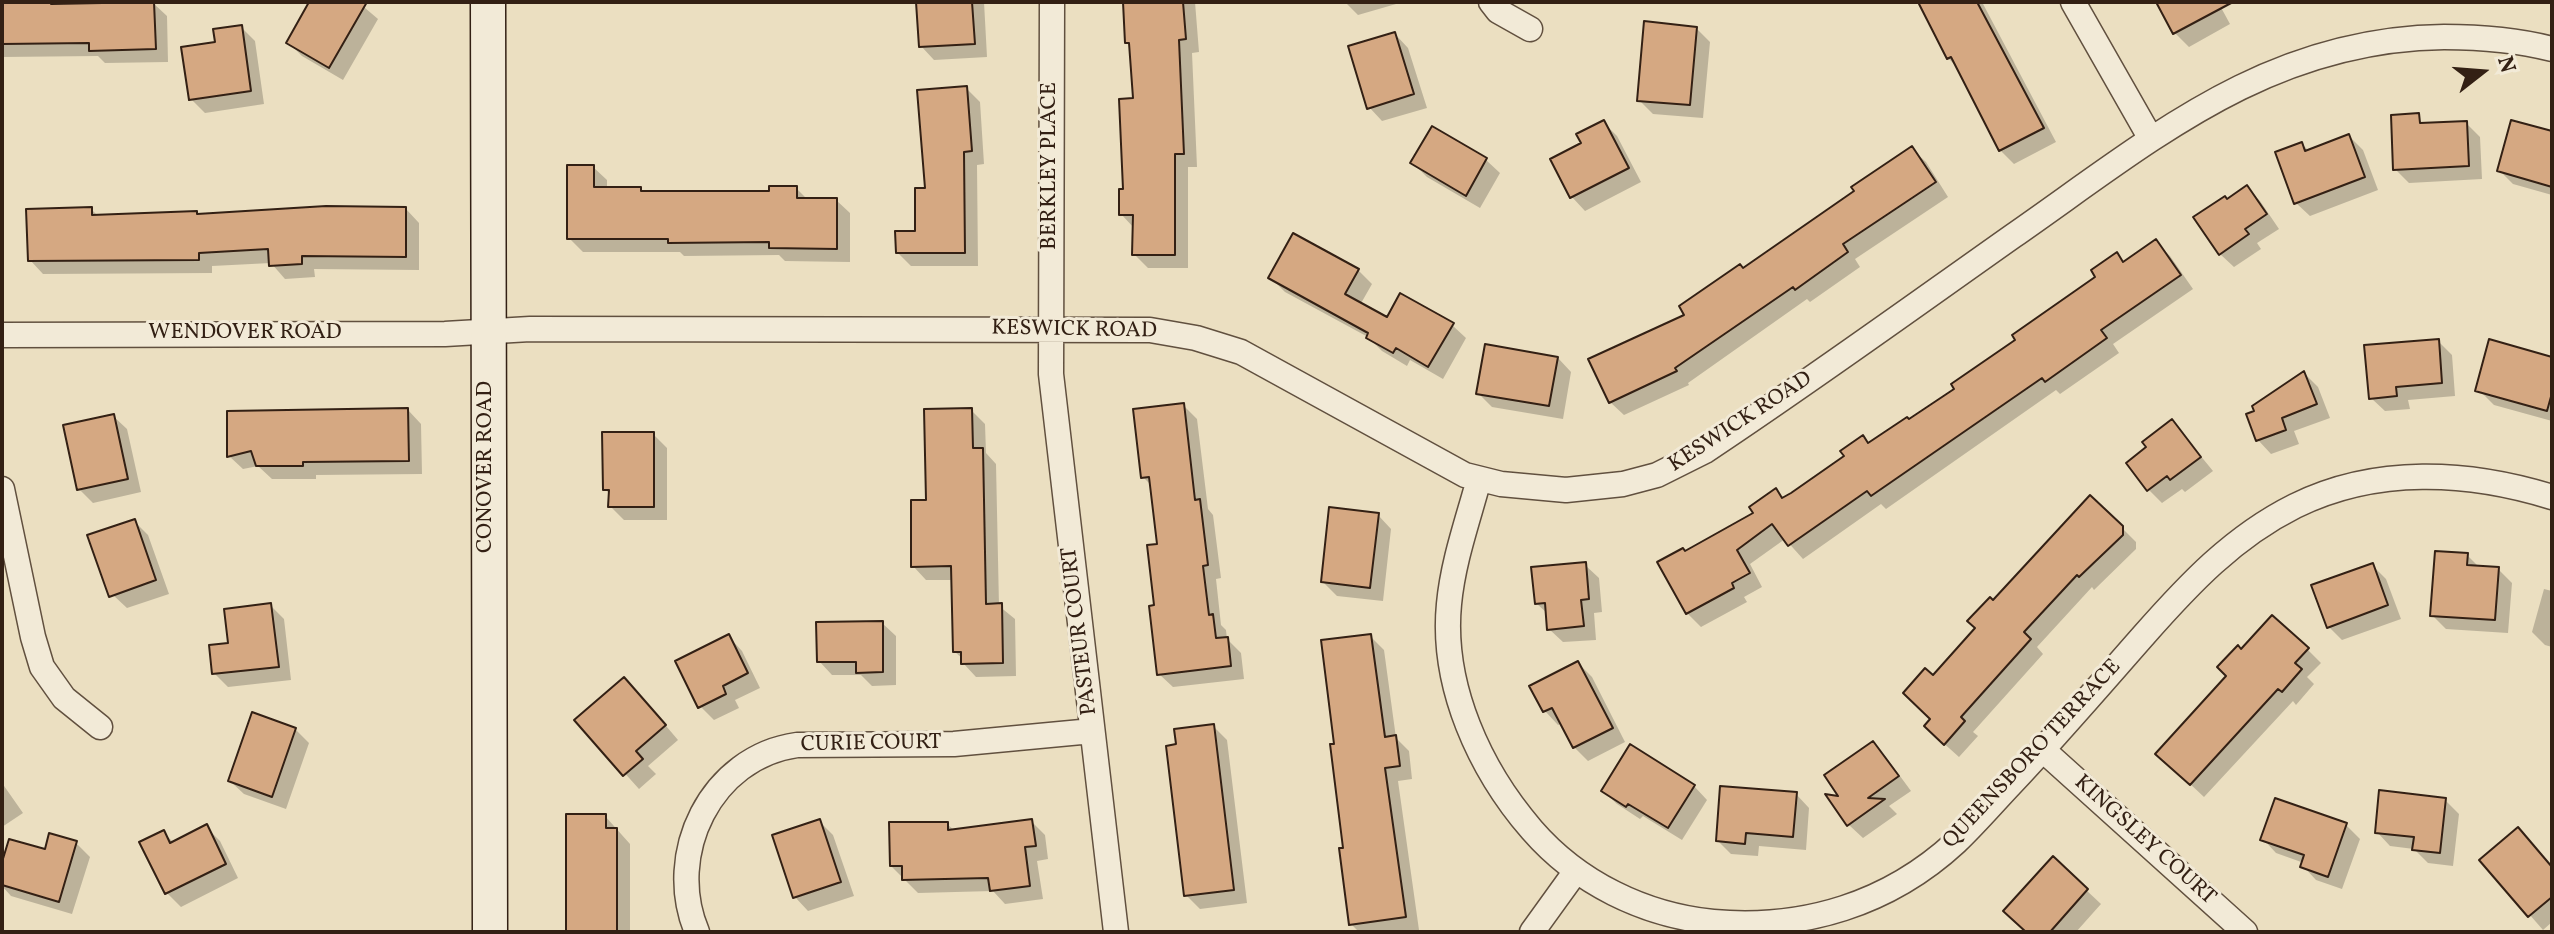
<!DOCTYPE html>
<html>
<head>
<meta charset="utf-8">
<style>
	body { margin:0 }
	#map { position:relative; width:2554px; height:934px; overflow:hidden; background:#ebdfc1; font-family:Vollkorn,serif }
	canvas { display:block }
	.frame { position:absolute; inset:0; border:4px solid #332014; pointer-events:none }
	.north { position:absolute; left:2442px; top:32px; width:80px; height:80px; -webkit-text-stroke:6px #f2ead7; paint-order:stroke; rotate:73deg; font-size:22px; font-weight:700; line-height:32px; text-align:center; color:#332014 }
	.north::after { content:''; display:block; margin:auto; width:28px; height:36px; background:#332014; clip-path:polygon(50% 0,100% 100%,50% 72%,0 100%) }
</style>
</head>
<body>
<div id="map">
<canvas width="2554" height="934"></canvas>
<div class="frame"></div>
<div class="north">N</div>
</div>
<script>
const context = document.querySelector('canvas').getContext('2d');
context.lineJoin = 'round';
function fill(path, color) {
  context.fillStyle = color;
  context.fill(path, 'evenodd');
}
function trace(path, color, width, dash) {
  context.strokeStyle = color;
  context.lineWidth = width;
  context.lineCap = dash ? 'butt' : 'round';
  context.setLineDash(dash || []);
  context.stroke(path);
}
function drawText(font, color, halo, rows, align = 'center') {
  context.font = font + ' Vollkorn,serif';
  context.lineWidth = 6;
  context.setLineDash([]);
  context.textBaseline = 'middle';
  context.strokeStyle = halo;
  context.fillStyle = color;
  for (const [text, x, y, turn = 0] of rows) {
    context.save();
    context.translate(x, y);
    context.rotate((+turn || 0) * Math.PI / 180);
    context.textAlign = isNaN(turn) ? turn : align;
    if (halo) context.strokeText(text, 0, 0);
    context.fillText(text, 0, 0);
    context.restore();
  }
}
fill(new Path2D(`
	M2,2h54l4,4 93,-3 14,13 1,46 -63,1 -7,-7 -96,1z
	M312,2h46l20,17 -35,61 -41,-24 -14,-14z
	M918,2h66l3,55 -53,3 -13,-14z
	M1125,2h70l4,50 -7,1 5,114h-9v101h-40l-14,-14v-26l-13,-14 14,-114 -3,-53 -5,-5z
	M1345,2h58l-45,13z
	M1921,2h61l74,140 -42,22 -14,-14 -41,-81 -11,-11z
	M2158,2h60l12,22 -41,23 -14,-14z
	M241,27l14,14 9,63 -59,9 -14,-14 26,-55z
	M1696,28l14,14 -7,76 -50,-4 -14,-14z
	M1395,34l13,14 19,60 -45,13 -13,-14z
	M966,88l14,14 4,62 -7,1 1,101h-67l-13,-13 19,-20 10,-43z
	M1603,122l14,14 24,46 -56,29 -13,-14 -19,-37 31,-16z
	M2466,123l14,14 2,42 -73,4 -14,-14 27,-44z
	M1433,128l53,32 14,13 -20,35 -53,-31 -14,-14z
	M2552,134v61l-39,-11 -14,-14z
	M2349,136l14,14 15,40 -68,26 -14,-13 6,-59 7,7z
	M1912,149l14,13 22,35 -93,62 5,8 -50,35 -3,-3 -119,84 1,2 -65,30 -14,-13 77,-87 57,-45 113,-78z
	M593,167l14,13v9h34l3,4h127l25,-5 12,12h28l14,13v49l-65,-1 -6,-6 -95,1 -4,-4h-97l-14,-14z
	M2247,187l13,14 19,28 -22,14 4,6 -27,18 -14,-13 7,-53z
	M91,209l8,8 307,-8 13,14v47l-105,-1 1,8 -30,2 -14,-16 -59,3v7l-169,1 -13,-14z
	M2156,242l14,14 23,33 -80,55 6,9 -59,41 -4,-4 -170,119 -5,-5 -78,55 -18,-20 -35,25 12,23 -18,10 3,5 -46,25 -14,-14 -2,-60 71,-39 20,-23 8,8 62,-43 17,-18 7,6 39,-23 47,-32 142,-111 19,-23 8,8z
	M1358,270l14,14 -12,21 27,15 65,5 14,13 -23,41 -33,-19 -3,6 -25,-15 -14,-14 -83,-45 -14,-14z
	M2438,341l14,14 3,41 -47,4 2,9 -25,2 -14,-13z
	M1558,358l13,14 -8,47 -71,-12 -14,-14z
	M2552,359v62l-58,-16 -14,-14z
	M2304,373l14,14 12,31 -36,13 5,13 -28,10 -13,-14z
	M1183,405l14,14 11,90 5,6 8,63 -5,1 5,46 5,5 1,9 14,14 3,26 -71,8 -14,-13 -3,-67 3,-61 -7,-60 -9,-9z
	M408,410l13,14 1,50 -106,1v4h-44l-14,-13 -15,3 -14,-13z
	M971,410l14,14 1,29 10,11 3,142 16,13 1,57 -40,1 -13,-14v-4l-8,-7 -2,-72h-27l-13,-14 15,-64z
	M113,416l14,13 14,63 -48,11 -14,-14z
	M2172,421l41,50 -28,21 -3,-3 -20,14 -13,-13v-42z
	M653,434l14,14v72h-43l-14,-14 1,-11 -6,-6z
	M1378,515l13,14 -8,72 -46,-5 -14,-14z
	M134,521l14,14 21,59 -42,14 -14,-13z
	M2121,527l15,15v7l-42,41 -2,-3 -55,60 6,7 -70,78 5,4 -19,21 -19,-17 -7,-21v-41l45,-50 15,-26z
	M2467,555l13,13 18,1 14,14 -4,50 -62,-4 -14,-14z
	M1585,565l14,13 3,34 -8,1 2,27 -33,2 -14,-13 -1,-15 -12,-11z
	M2373,566l13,13 15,40 -59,21 -14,-14z
	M2544,589l8,2v56l-7,-2 -13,-13z
	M270,605l14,14 7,61 -63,7 -14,-14 16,-28z
	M882,623l14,13v49l-24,1 -11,-11h-29l-13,-14z
	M1370,636l14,14 12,88 13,13 3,28 -14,2 21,149 -60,2 -8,-8 -5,-75z
	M729,637l13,14 18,37 -25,12 4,8 -25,12 -14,-14z
	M2307,649l14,14 -14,14 7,7 -18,21 -3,-4 -89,96 -32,-30 69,-115z
	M1578,663l14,14 33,65 -37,19 -14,-14 -12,-24 -4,2 -13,-14z
	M638,693l40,47 -30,26 8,8 -17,15 -62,-69z
	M1213,726l14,14 20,163 -47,6 -14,-14 -8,-149z
	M295,729l14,14 -23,66 -42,-15 -14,-13z
	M1873,743l13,14 25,34 -22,15 8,8 -34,24 -14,-13 -20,-28 13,1z
	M2,783l21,30 -21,14z
	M1694,786l13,14 -25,40 -39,-24 -3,3 -23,-15 -14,-13z
	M1796,794l13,14 -3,42 -47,-4 -1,10 -27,-2 -13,-13z
	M2445,800l14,14 -6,52 -25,-3 -14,-14 -24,-3 -13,-14z
	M605,816l25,28v88h-61z
	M819,821l14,14 21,61 -46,15 -13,-14z
	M1031,821l14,14 3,24 -11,2 6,38 -38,5 -12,-13 -75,2 -27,-27 56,-42 8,7z
	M2346,825l14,14 -18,50 -26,-9 -13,-14 1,-3 -28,-10 -13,-14z
	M206,827l14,14 18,37 -57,29 -14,-14 -3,-60 10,10z
	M76,843l14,14 -18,57 -61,-18 -9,-10v-18z
	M2053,859l48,45 -25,28h-49z
	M2482,860l70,8v54l-9,8z`), '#0003');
const building = new Path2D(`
	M2,2h49v2l103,-2 2,47 -67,2v-8l-87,1z
	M309,2h58l-38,66 -43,-25z
	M916,2h56l3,42 -56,3z
	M1123,2h60l3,37 -7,1 5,114h-9v101h-43l1,-40h-14v-26h4l-4,-90 14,-1 -4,-55h-4z
	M1918,2h59l67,126 -45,23 -48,-94 -4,2z
	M2156,2h77l-60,32z
	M1644,21l53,6 -7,78 -53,-4z
	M242,25l9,66 -62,9 -8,-53 34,-5 -2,-13z
	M1395,32l19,62 -47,15 -19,-63z
	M967,86l5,65 -8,1 1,101h-69l-1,-22h20v-43h10l-8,-98z
	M2419,113l1,10 47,-2 2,45 -76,4 -2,-55z
	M1604,120l25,48 -59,30 -20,-39 31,-16 -5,-9z
	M2511,120l41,11v56l-55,-16z
	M1432,126l55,32 -21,38 -56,-33z
	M2349,134l16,43 -71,27 -19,-52 27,-10 3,9z
	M1912,146l24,36 -93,62 5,8 -53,38 -2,-3 -118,81 2,3 -68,32 -21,-44 96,-44 -5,-9 61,-42 3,4 111,-77 -3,-4z
	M567,165h27v22h47v4h128v-5h28v12h40v51l-68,-1v-6l-101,1v-4h-101z
	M2247,185l20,29 -22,15 4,5 -30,21 -26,-38 32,-21 2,3z
	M326,206l80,1v50l-104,-1v8l-33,2 -1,-17 -69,4v7l-171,1 -2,-52 66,-2v8l105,-4v3z
	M1293,233l66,36 -14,25 42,23 13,-24 54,30 -26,44 -32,-19 -3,5 -27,-15 2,-5 -100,-55z
	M2156,239l25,36 -80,55 6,8 -62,44 -3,-4 -171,118 -4,-5 -79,55 -16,-22 -35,26 13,23 -18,10 2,5 -48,26 -29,-52 26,-14 2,3 68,-38 -4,-6 27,-19 6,10 9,-5 53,-37 -4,-5 23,-16 5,8 39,-26 2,2 45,-30 -3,-5 64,-44 -3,-5 83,-58 -4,-7 26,-18 6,10z
	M2439,339l3,44 -46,4 1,9 -28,3 -5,-54z
	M2489,339l63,18v36l-5,18 -72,-20z
	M1485,344l73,13 -9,49 -73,-12z
	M2304,371l13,33 -35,14 4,12 -30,11 -10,-27 8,-3 -2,-5z
	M1184,403l11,97 5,-1 8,66 -5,1 6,49 4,-1 3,24 12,-1 3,29 -74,9 -8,-69 5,-1 -7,-60 10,-1 -8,-67 -8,1 -8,-69z
	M408,408l1,53 -106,1v4h-47l-5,-15 -24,6v-46z
	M972,408l1,40h10l3,156 16,-1 1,60 -42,1v-12h-8l-2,-86 -40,1v-67h15l-2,-91z
	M114,414l14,65 -51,11 -14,-65z
	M2172,419l29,38 -31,23 -3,-4 -20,15 -21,-28 20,-16 -4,-5z
	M602,432h52v75h-46l1,-17h-6z
	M2090,495l33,31v9l-44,42 -2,-2 -53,57 7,7 -70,78 4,4 -21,24 -20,-19 6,-7 -27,-26 22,-25 8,7 42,-47 -8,-7 23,-24 3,3z
	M1329,507l50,6 -9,75 -49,-6z
	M135,519l21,61 -47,17 -22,-62z
	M2435,551l33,2 -1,12 32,2 -4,53 -65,-4z
	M1586,562l3,37 -8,1 3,26 -37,4 -2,-27 -10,1 -4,-37z
	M2373,563l15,42 -61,23 -16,-43z
	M271,603l8,64 -67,7 -3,-29 19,-2 -4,-34z
	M2272,615l37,33 -14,15 7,6 -20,23 -4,-3 -88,96 -35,-31 71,-78 -9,-9 21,-22 3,4z
	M883,621v51l-27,1v-11h-39l-1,-40z
	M729,634l19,39 -25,13 3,8 -28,14 -23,-47z
	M1371,634l14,103 11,-2 4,31 -15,2 21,149 -57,8 -10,-77h4l-13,-104h4l-13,-104z
	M1578,661l35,67 -40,20 -21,-40 -9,4 -14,-26z
	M624,677l42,48 -30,26 7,8 -20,17 -49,-56z
	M252,712l44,16 -24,69 -44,-16z
	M1214,724l20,166 -50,6 -18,-150 10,-2 -2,-15z
	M1873,741l26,35 -31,22 17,1 -38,27 -22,-32 13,2 -14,-21z
	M1630,744l65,41 -27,43 -40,-24 -2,3 -25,-16z
	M1720,786l77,6 -4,45 -47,-4 -1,11 -29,-3z
	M2379,790l67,8 -6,55 -28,-3 2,-13 -39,-4z
	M2275,798l72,25 -19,54 -28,-10 4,-12 -44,-15z
	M566,814h40v14h11v104h-51z
	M820,819l21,63 -48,16 -21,-63z
	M1032,819l4,27 -11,1 5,39 -40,5 -2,-13 -86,2v-14h-12l-1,-44h59v8z
	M207,824l19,40 -61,30 -26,-52 25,-12 6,13z
	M2518,827l34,40v30l-24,20 -49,-57z
	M49,833l28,8 -18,61 -57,-17v-23l7,-23 36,10z
	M2053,856l35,33 -38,43h-24l-23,-21z`);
fill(building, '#d5a882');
trace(building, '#332014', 2);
const street = new Path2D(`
	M1052,2l-1,372 65,558
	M1491,2l7,9 32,18
	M2073,2l78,137
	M2,335l443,-1 85,-5 620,1 46,8 45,14 224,123 36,9 65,6 57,-6 34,-9 48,-24c104,-69 206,-143 308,-215 138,-96 254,-197 431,-199 36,0 73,3 108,12
	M1479,479c-11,41 -26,82 -30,125 -8,82 31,166 83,226 46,53 112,85 181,92 91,8 176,-18 243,-80 19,-18 37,-39 55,-58 46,-49 89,-99 133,-149 45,-51 89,-98 151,-129 81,-40 173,-35 257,-9
	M2,489l31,148 9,30 22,31 36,29
	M2043,750l202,182
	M697,932c-33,-78 14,-175 100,-187l157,-1 138,-13
	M1532,932l44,-61`);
const secondary = new Path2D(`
	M488,2l2,930`);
trace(street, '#61503f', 27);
trace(secondary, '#332014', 37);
trace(street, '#f2ead7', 24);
trace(secondary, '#f2ead7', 34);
drawText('22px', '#332014', '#f2ead7', [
	["BERKLEY PLACE",1051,166,-90],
	["KESWICK ROAD",1074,331,1],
	["WENDOVER ROAD",245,334],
	["KESWICK ROAD",1741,423,-33],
	["CONOVER ROAD",487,467,-90],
	["PASTEUR COURT",1081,631,-97],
	["CURIE COURT",871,745,-1],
	["QUEENSBORO TERRACE",2033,755,-47],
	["KINGSLEY COURT",2144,841,42]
]);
</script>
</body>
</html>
